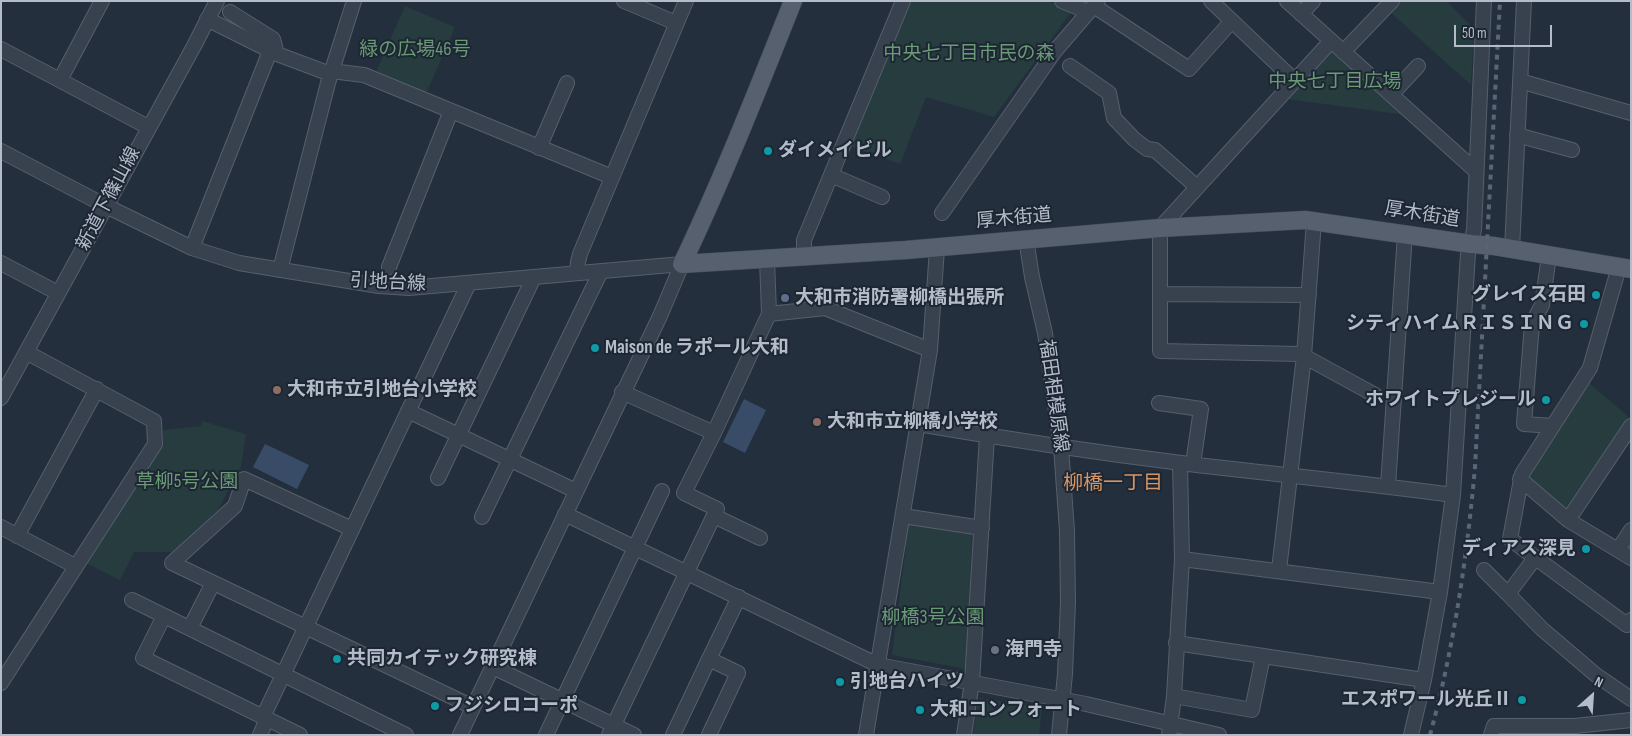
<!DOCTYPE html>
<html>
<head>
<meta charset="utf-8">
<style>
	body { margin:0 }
	#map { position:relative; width:1632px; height:736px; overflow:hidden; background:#242f3e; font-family:"Sofia Sans Condensed",sans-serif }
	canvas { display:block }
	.frame { position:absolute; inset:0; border:2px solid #b4bcc9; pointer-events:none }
	.north { position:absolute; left:1567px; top:671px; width:50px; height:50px; -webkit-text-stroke:4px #1d2633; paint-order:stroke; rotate:26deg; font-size:14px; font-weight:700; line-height:20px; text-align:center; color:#b4bcc9 }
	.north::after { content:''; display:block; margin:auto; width:18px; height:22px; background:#b4bcc9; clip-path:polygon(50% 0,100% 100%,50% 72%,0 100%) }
	.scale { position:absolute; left:1454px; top:25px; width:98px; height:22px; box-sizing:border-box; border:2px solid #b4bcc9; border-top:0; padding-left:6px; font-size:15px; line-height:18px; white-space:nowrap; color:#b4bcc9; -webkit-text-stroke:4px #1d2633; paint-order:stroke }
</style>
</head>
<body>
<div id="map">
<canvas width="1632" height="736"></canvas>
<div class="frame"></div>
<div class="north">N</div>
<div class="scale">50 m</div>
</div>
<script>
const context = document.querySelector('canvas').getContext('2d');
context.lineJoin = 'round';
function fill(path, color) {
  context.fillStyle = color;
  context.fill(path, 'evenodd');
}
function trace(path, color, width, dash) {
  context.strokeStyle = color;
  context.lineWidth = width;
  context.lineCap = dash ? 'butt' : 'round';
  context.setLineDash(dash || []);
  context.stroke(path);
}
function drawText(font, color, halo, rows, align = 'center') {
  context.font = font + ' "Sofia Sans Condensed","Noto Sans JP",sans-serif';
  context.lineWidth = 4;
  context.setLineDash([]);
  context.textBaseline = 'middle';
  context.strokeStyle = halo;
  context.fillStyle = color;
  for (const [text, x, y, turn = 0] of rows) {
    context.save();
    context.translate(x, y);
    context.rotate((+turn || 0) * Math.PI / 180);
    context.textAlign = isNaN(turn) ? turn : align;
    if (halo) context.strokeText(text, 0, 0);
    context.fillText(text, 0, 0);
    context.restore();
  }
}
fill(new Path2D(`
	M906,1h142l24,10 -78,106 -68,-20 -26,67 -50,-18z
	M1400,1h46l28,28 -3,56 -81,-73z
	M405,6l50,21 -29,67 -50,-22z
	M1333,50l73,65 -119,-16z
	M1589,383l42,36 -64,94 -42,-38z
	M202,421l44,13 -5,32 -23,44 -45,42h-39l-14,28 -34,-17 77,-119v-14l38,-4z
	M909,522l63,12 -6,135 -74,-14z
	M979,698l63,9 -3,28h-66z`), '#263c3f');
fill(new Path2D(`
	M744,399l22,11 -21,43 -22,-11z
	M265,444l44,21 -12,24 -44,-22z`), '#394c67');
const minor = new Path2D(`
	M624,1l52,22
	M1062,1l26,11
	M1211,1l84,80
	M1287,1l189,170
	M1094,6l95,63 42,-47
	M230,12l43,27 4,15
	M1301,14l12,-13
	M207,19l70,35 48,18 6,-1 33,4 248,102
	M1331,41l-171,187v123l140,3 75,41
	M1,49l147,78
	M1343,52l49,-51
	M1070,66l39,27 5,25 20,21 13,10 8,1 42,37
	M60,80l42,-79
	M1520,81l111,32
	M1391,95l27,-29
	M1517,135l55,15
	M539,148l28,-65
	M1,151l105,55 86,42 47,15 140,23 30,2 273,-24 -22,52 -200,419
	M831,175l51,22
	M942,213l113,-162 43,-50
	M1026,239l6,38 13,56 16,114 6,84 1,71 -3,72 -6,61
	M192,248l78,-197
	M1512,249l12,-248
	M1549,256l-7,49 -10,19 -8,100 29,2
	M804,257v-17l99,-239
	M1,263l57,30
	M389,267l62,-156
	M1619,267l-29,101 -68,106 -12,65 117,86 4,-5
	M280,270l48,-187 26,-82
	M577,272l1,-10 2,-8 106,-253
	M1160,294l149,1
	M769,314l56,-6 105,42
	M622,392l92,41
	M1,398l193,-352 23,-45
	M1159,403l42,6 -8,55
	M408,411l168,80
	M918,424c88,15 175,28 263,39 91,11 182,20 272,32
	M438,478l96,-201
	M1520,479l48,41 63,38
	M1388,486l17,-252
	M565,514l313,151 208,39 133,31
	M714,516l46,22
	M903,516l79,12
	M482,517l119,-246
	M1568,520l63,-94
	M1,527l74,39
	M352,529l-108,-50 -9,27 -63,57 301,144
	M17,536l80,-147
	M1618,550l13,-20
	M1535,558l-27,36 34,35 54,46 35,24
	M1182,559l258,33
	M1279,570l25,-214 10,-135
	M1484,570l24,24
	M132,600l274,135
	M164,616l-21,42 157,77
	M190,628l23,-45
	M1176,643l248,37
	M493,667l141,68
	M1,683l154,-239 -1,-23 -128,-69
	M1174,696l78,14 11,-54
	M263,717l206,-434
	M260,735l7,-16
	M546,735l116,-244
	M609,735l108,-226 -33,-16 30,-60 55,-119 -2,-55
	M673,735l36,-76
	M709,735l29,-62 -29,-14 30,-62
	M866,735l64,-385 7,-102
	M964,735l8,-53 15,-246
	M1169,735l5,-39 8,-137 -2,-96
	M1411,735l13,-55 16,-88 13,-97 15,-242 6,-23 10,-229
	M1491,735l3,-9h81l56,-6`);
const major = new Path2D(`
	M793,1c-35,88 -70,177 -111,263l224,-14 254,-22 145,-8 166,24 23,2 137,23`);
trace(minor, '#565f6c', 16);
trace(major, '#414a57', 19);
trace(minor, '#38414e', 14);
trace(major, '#56606e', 18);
trace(new Path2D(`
	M1430,735c24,-88 37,-178 45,-268l25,-466`), '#5a6575', 4, [5, 5]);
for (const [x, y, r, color] of [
	[768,151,5,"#0f9aa8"],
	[1596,295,5,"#0f9aa8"],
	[785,298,5,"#5c6f8a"],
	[1584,324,5,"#0f9aa8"],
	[595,348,5,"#0f9aa8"],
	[277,390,5,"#8d6e63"],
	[1546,400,5,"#0f9aa8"],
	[817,422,5,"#8d6e63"],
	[1586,549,5,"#0f9aa8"],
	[995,650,5,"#6b7280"],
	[337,659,5,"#0f9aa8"],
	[840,682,5,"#0f9aa8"],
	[1522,700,5,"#0f9aa8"],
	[435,706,5,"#0f9aa8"],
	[920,710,5,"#0f9aa8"]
]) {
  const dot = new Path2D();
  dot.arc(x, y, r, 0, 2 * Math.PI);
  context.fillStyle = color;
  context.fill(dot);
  trace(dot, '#1d2633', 2);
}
drawText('19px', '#6b9a76', '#1d2633', [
	["緑の広場46号",415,50],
	["中央七丁目市民の森",969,54],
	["中央七丁目広場",1335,82],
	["草柳5号公園",187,482],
	["柳橋3号公園",933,618]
]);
drawText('bold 19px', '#b4bcc9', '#1d2633', [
	["ダイメイビル",778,151],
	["グレイス石田",1586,295,"right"],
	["大和市消防署柳橋出張所",795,298],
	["シティハイムＲＩＳＩＮＧ",1574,324,"right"],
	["Maison de ラポール大和",605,348],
	["大和市立引地台小学校",287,390],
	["ホワイトプレジール",1536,400,"right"],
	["大和市立柳橋小学校",827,422],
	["ディアス深見",1576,549,"right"],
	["海門寺",1005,650],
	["共同カイテック研究棟",347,659],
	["引地台ハイツ",850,682],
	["エスポワール光丘Ⅱ",1512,700,"right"],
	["フジシロコーポ",445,706],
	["大和コンフォート",930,710]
], 'left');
drawText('19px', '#b4bcc9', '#1d2633', [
	["新道下篠山線",109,199,-62],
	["厚木街道",1422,215,9],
	["厚木街道",1014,219,-5],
	["引地台線",388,283,3],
	["福田相模原線",1053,396,82]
]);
drawText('20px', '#d59563', '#1d2633', [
	["柳橋一丁目",1113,484]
]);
</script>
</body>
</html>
